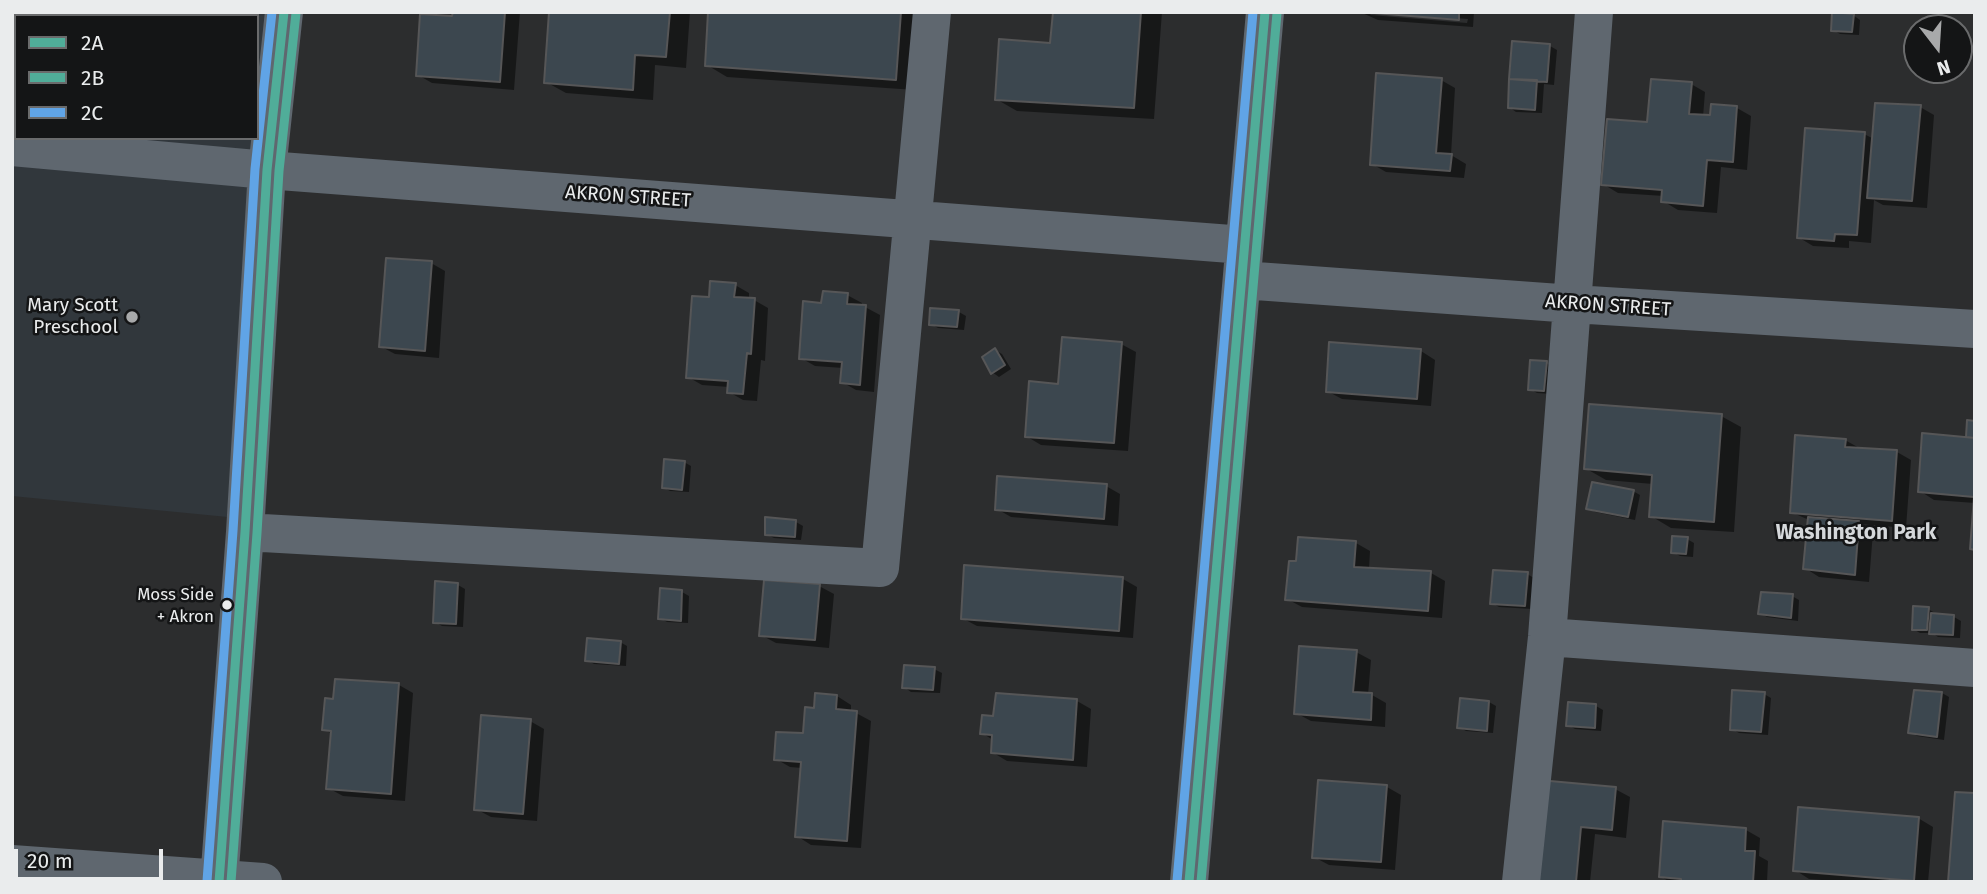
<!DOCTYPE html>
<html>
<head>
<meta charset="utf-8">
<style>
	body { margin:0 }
	#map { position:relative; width:1987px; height:894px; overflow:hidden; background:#2c2d2e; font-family:"Fira Sans",sans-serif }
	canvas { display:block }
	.frame { position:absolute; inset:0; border:14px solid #eaeced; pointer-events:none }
	.legend { position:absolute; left:14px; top:14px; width:245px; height:126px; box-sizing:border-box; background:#141516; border:2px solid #6a6b6c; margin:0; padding:9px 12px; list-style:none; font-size:21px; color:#eaeced }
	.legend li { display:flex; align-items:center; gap:14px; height:35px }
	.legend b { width:35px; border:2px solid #6a6b6c }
	.north { position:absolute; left:1903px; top:14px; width:70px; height:70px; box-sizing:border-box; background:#141516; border:2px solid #6a6b6c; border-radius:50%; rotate:163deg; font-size:19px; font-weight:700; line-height:28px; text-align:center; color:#eaeced }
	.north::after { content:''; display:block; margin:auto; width:24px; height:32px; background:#a8a9aa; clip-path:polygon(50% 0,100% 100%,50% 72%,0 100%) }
	.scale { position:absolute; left:14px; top:849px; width:149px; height:32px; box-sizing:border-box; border:4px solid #eaeced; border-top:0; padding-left:9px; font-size:21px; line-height:24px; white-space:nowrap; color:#eaeced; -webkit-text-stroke:5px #141516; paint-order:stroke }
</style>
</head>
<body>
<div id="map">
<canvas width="1987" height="894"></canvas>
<div class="frame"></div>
<ul class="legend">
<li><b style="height:9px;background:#50ad99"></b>2A</li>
<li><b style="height:9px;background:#50ad99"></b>2B</li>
<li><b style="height:9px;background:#60a4e6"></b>2C</li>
</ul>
<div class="north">N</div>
<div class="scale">20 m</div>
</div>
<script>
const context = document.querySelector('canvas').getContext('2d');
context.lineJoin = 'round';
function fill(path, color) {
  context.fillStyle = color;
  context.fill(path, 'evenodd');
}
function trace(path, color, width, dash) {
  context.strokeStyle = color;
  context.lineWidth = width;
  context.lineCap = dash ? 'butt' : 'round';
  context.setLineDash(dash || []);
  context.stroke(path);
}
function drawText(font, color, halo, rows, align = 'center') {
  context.font = font + ' "Fira Sans",sans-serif';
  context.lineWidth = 5;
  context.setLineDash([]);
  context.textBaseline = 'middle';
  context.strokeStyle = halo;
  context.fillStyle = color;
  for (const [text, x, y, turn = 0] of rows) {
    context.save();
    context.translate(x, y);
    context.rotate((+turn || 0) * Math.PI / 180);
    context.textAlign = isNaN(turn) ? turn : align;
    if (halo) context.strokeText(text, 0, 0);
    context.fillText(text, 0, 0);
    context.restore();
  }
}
fill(new Path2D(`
	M12,12h261l-35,506 -226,-22zM16,16h241v122h-241z`), '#31373c');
fill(new Path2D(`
	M454,12h66l-6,78 -82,-7 -14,-8 36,-57z
	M551,12h139l-4,56 -31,-3 -2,35 -87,-7 -20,-11z
	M710,12h211l-6,78 -188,-13 -20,-12z
	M1054,12h108l-8,107 -137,-8 -21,-12 56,-54z
	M1360,12h8l3,3 96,8 1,-4 -91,-7h97l-1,15 -95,-7z
	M1853,15l7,5 -1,15 -19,-1 -7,-4z
	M1550,46l7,4 -3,35 -10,-1 -2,29 -26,-1 -7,-5z
	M1441,80l14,8 -4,67 15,9 -2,14 -78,-6 -14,-8z
	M1691,84l14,8 -2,25h8l26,-9 14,8 -4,54 -26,-3 -4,46 -39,-3 -15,-9 1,-5 -46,-3 -15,-9 46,-60z
	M1920,107l14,8 -7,93 -44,-3 -9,-5 -3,43 -22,-2v7l-36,-2 -15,-9 66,-103 10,5z
	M431,263l14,8 -6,87 -44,-4 -15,-8z
	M735,285l14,8v7h5l14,8 -3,53 -4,-1 -4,41 -14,-1 -14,-8v-5l-27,-2 -14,-8z
	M847,295l15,8v4h3l15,8 -6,77 -18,-2 -14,-8 1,-14 -28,-2 -14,-8 22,-53z
	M959,312l7,4 -2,14 -26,-2 -7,-4z
	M1121,344l15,8 -8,99 -87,-6 -15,-9 34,-50z
	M1331,344l90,7 14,9 -4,46 -89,-7 -15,-8z
	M995,350l7,4 9,15 -12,8 -7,-5z
	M1546,363l7,4 -2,27 -14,-1 -7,-4z
	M1721,416l20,11 -7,105 -63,-4 -20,-12 2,-32 -47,-4 -21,-12z
	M1969,422l6,1v80l-41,-3 -14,-9 48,-52z
	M1845,440l16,9 36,3 14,8 -5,68 -46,-4 13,8 -4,50 -50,-5 -14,-9 4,-48 -18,-8z
	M684,462l7,4 -2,26 -19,-1 -7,-4z
	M1106,486l14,8 -2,32 -107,-9 -14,-8z
	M1633,491l7,4 -5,25 -40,-8 -7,-4z
	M796,522l7,4 -2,14 -27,-2 -8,-4z
	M1687,539l7,4 -1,14 -13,-1 -7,-4z
	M1356,543l14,8 -1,18 62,4 14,8 -3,37 -140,-11 -15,-8z
	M1527,574l7,4 -2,31 -33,-2 -7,-4z
	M1123,579l14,8 -4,51 -156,-12 -15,-8z
	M458,585l7,4 -2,38 -21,-1 -7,-4z
	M819,586l15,8 -5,54 -53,-5 -15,-8z
	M682,592l7,4 -1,27 -21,-1 -7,-4z
	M1792,596l7,4 -1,21 -31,-4 -7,-4z
	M1928,609l7,4v3l19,1 7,4 -1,17 -22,-1 -6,-4h-12l-7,-4z
	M620,642l7,4 -1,20 -32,-2 -7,-4z
	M1356,652l15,8 -3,35h4l14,8 -1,24 -74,-6 -15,-8z
	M934,669l8,4 -2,20 -29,-1 -7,-5z
	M336,681l63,4 14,8 -8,108 -62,-5 -15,-8 4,-54 -8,-5 11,-28z
	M1942,693l7,4 -5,43 -27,-4 -7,-4z
	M1764,694l7,4 -3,37 -29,-2 -7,-4z
	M837,696l14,9v7l5,1 15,8 -10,127 -50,-3 -14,-9 5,-68 -12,-1 -14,-8 28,-24z
	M1077,701l14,8 -4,58 -80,-6 -15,-9 1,-12 -11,-7 13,-16z
	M1489,702l7,4 -3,27 -27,-2 -7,-4z
	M1596,706l7,4 -2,21 -26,-2 -7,-4z
	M530,721l14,8 -7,92 -46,-4 -15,-8z
	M1387,787l14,8 -6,75 -66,-5 -15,-8z
	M1615,789l15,8 -4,41 -31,-4 -5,48h-55l-4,-3z
	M1918,818l15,9 -5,55h-80l-39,-3 -14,-9z
	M1746,830l14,8 -1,18 9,5 -1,21h-97l-10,-6z`), '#0007');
const building = new Path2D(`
	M453,12h52l-5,70 -84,-6 4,-62 32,2z
	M549,12h121l-4,45 -31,-2 -2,35 -89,-7z
	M708,12h193l-5,68 -191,-14z
	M1053,12h88l-7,96 -139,-8 4,-61 51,4z
	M1362,12h97v8z
	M1832,12l22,2 -2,18 -21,-1z
	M1512,41l38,3 -3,38 -38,-3z
	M1376,73l66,5 -6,75 16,1 -2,17 -80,-6z
	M1509,79l28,1 -2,30 -27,-2z
	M1651,79l41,3 -3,32 21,1 1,-11 26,2 -4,56 -26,-2 -4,46 -42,-4 1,-12 -61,-5 6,-66 40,3z
	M1875,103l46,2 -9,96 -45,-3z
	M1805,128l60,4 -8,103 -22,-1 -1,7 -37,-3z
	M386,258l46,3 -7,90 -46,-4z
	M710,281l26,2 -2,14 21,1 -4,56 -4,-1 -4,41 -16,-1 1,-12 -42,-3 6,-82 17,1z
	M823,291l25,2 -1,11 19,1 -6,80 -20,-2 2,-21 -43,-3 4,-58 18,2z
	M930,308l29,2 -2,17 -28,-2z
	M1062,337l60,5 -8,101 -89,-6 4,-56 29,3z
	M1329,342l92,7 -4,50 -91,-7z
	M995,348l10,17 -14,9 -9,-17z
	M1530,360l17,1 -3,30 -16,-1z
	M1589,404l133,10 -8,108 -65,-5 3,-42 -68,-6z
	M1967,420l8,1v17l-9,-1z
	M1922,433l53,5v112l-5,-1 4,-52 -56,-5z
	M1795,435l51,4 -1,8 52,3 -5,71 -102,-8z
	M664,459l21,2 -3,29 -20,-2z
	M997,476l110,8 -3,35 -109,-9z
	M1592,482l42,8 -6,27 -42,-8z
	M765,517l31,3 -1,17 -30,-2z
	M1808,517l51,4 -4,54 -52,-6z
	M1672,536l16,1 -2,17 -15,-1z
	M1298,537l58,4 -2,26 77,4 -3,40 -143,-11 4,-39h7z
	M964,565l159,12 -4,54 -158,-12z
	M1493,570l35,2 -3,34 -35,-2z
	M764,580l56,4 -5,56 -56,-4z
	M435,581l23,2 -2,41 -23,-1z
	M660,588l22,2 -1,31 -23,-2z
	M1761,592l32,2 -2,24 -33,-4z
	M1913,606l16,1 -2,23h-15z
	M1931,613l23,2 -1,20 -24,-1z
	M587,638l34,3 -2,23 -34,-3z
	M1299,646l58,4 -4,42 19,1 -1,27 -77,-6z
	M904,665l31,2 -2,23 -31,-2z
	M335,679l64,4 -8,111 -65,-5 5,-58 -9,-1 3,-32 8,1z
	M1732,690l33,2 -4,40 -31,-2z
	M1914,690l28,2 -5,45 -29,-4z
	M815,693l22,2 -1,14 21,2 -10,130 -52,-4 6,-75 -27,-2 2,-28 27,1 2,-26 9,1z
	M996,693l81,6 -4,61 -82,-7 1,-18 -12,-1 2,-19 11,1z
	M1460,698l29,3 -2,30 -30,-3z
	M1568,702l28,2 -1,24 -29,-2z
	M481,715l50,4 -8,95 -49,-4z
	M1318,780l69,5 -6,77 -69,-4z
	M1539,780l77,7 -4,43 -31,-3 -5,55h-43z
	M1955,792l20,1v89h-27z
	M1798,807l121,10 -5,64 -121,-10z
	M1663,821l83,7 -1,23h10l-2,31h-72v-3l-22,-2z`);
fill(building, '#3c474f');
trace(building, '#565657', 2);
trace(new Path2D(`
	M12,147l255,23 977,75
	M1242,280l331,24 402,25
	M245,532l635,36 52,-556
	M1547,637l428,31
	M12,864l251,18
	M219,882l26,-350 22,-362 17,-158
	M1189,882l76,-870
	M1521,882l26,-245 47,-625`), '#5f676f', 38);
trace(new Path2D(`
	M219,882l26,-350 22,-362 17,-158
	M1189,882l76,-870`), '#50ad99', 9);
trace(new Path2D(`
	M231,882l26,-349 22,-362 17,-158
	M1201,882l76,-869`), '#50ad99', 9);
trace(new Path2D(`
	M207,881l26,-350 22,-362 17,-157
	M1177,881l76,-869`), '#60a4e6', 9);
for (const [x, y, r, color] of [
	[132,317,7,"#a8a9aa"],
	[227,605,6,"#eaeced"]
]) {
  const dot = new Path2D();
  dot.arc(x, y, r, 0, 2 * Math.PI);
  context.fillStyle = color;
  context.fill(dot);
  trace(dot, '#141516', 2.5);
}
drawText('17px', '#eaeced', '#141516', [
	["Moss Side",214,595],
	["+ Akron",214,617]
], 'right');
drawText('19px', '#eaeced', '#141516', [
	["AKRON STREET",628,197,4],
	["AKRON STREET",1608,306,4]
]);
drawText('19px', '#eaeced', '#141516', [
	["Mary Scott",118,306],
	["Preschool",118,328]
], 'right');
drawText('bold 21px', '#d5d8db', '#141516', [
	["Washington Park",1856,533]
]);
</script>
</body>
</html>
